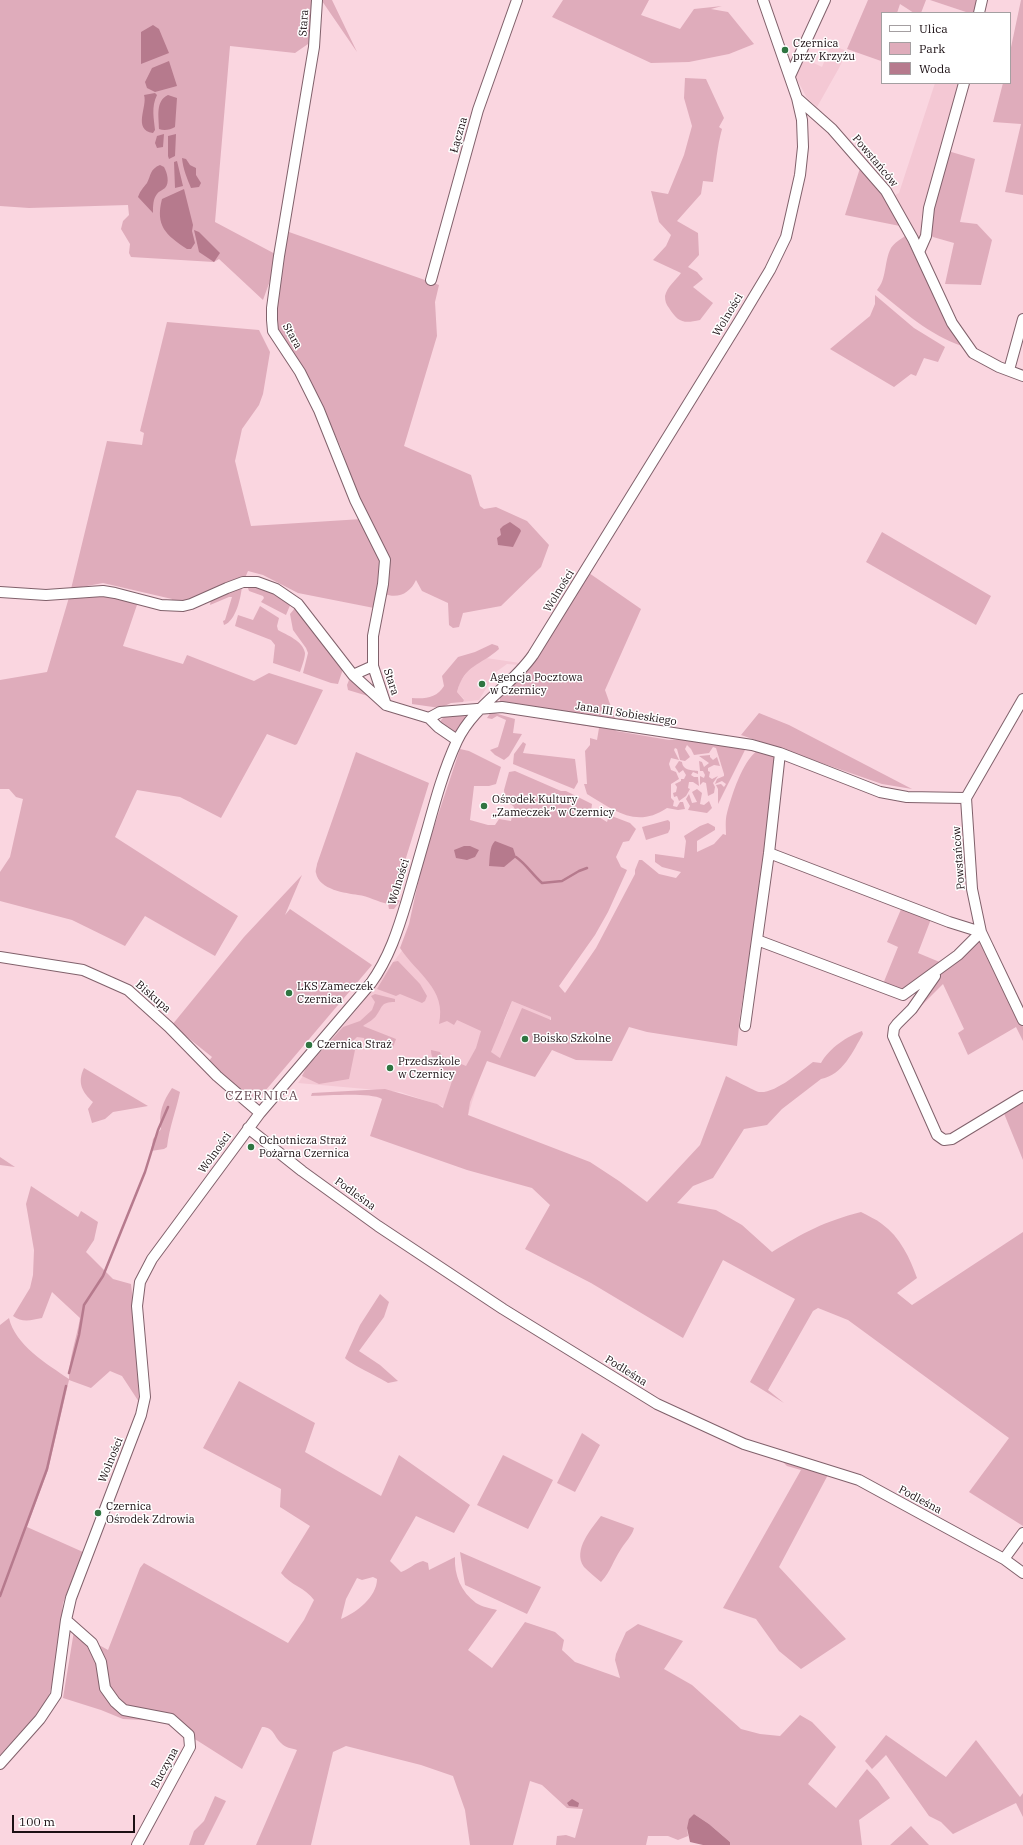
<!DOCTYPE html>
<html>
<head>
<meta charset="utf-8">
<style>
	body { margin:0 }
	#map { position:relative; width:1023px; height:1845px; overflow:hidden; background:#fad6e0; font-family:"IBM Plex Serif",serif }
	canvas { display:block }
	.legend { position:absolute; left:881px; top:12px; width:130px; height:72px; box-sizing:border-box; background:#fff; border:1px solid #a49fa1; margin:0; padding:5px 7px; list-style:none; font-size:12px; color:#1c1014 }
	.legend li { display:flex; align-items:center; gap:8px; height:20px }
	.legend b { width:20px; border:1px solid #a49fa1 }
	.scale { position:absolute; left:12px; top:1815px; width:123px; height:18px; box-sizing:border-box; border:2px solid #1c1014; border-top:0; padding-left:5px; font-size:12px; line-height:14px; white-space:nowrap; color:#1c1014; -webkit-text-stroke:3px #fff; paint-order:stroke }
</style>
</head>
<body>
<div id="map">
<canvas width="1023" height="1845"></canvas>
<ul class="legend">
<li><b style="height:5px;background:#fff"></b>Ulica</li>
<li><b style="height:11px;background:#dfacbb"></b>Park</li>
<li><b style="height:11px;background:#b67a8d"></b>Woda</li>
</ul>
<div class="scale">100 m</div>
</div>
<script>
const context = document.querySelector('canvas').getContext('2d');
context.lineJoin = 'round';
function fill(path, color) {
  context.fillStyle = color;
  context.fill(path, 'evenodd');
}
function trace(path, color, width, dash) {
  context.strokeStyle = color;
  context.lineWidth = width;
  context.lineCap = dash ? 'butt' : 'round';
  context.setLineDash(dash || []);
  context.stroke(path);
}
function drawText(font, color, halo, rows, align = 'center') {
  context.font = font + ' "IBM Plex Serif",serif';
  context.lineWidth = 3;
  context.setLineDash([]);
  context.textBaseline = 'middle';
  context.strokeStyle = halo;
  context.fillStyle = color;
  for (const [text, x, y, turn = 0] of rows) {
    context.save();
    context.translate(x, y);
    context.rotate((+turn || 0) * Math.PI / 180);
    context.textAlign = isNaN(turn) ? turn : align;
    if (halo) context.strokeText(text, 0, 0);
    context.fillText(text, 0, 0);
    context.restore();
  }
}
fill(new Path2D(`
	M831,45l16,6 -8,17 -22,39 -10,-9 -13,-24 8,-17 20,10z
	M935,83h26l-40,136 4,16 -3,12 -17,-34 -12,-17 6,-3z
	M486,658l34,5 -1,2 -12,-1 -11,8 -17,28 -16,2 1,-3 -7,-7 3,-10 10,-14z
	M404,948l100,74 8,-21 39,16 -24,54 -37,-18 -7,14 -15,48 -68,-23 -102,-9 16,-23 44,-52z`), '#f4c8d4');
fill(new Path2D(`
	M0,0h312l1,14 -5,30 -13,9 -65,-7 -15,176 64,34 -16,44 -44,-41 -5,3 -83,-5 -2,-4 1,-9 -9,-15 2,-8 6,-6 -1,-10 -99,3 -29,-2z
	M322,0h10l25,52 -35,-51z
	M563,0h86l-8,15 39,14 14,-20 28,-3 -11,3 17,3 26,32 -25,10 -40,8 -38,1 -99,-46z
	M868,0h58l-5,13h-7l-14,-9 -3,9h-15l-1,48 -34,-12z
	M930,0h51l-3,13h-9z
	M1021,0h2v195l-18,-3 16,-68 -28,-2 10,-39h7v-31z
	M685,78l21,1 18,39 -5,9 3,2c-5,18 -6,35 -9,53l-10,-1 -2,13 -24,27 21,12 1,22 -11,12 9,5 6,7 -10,8 20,16 -13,17c-17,4 -22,2 -31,-12 -3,-4 -4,-7 -4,-12 2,-9 11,-16 16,-23l-28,-13 13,-14 5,-11 -12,-13 -8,-31 17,3 16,-39 8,-29 -8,-28z
	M948,151l27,8 -15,63 17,2 15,16 -11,45 -36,-1 9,-41 -21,-6 -3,-3v-8z
	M861,165l23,28 16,33 -55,-11z
	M289,232l150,53 -4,17 2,34 -33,110 67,29 9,31 4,3 12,-2 31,14 22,24 -8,22 -40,39 -38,7 -4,14 -6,1 -4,-3 -1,-22 -26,-12 -6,-11c-6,13 -17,19 -32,14l4,-33 -31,-64 -16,-49 -15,-33 -48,-86 -5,-29z
	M905,236l39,79 18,31c-33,-11 -59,-35 -85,-56 10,-11 7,-29 14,-42 3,-5 10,-9 14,-12z
	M875,295l39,33 31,19 -7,15 -14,-4 -8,18 -5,-2 -17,13 -64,-38 40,-33 5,-12z
	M167,322l92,8 11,22 -7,42 -4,11 -17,24 -7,32 16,65 111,-7 19,41v15l-7,33 -76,-15 -35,-18 -15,-4 -3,7 -55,23 -20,1 2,-3 -69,-16 -32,6 36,-148 35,4 2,-12 -4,-2z
	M882,532l109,64 -15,29 -110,-63z
	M589,573l52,36 -36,81 11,31 -116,-18v-7l27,-25z
	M253,585l23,9 15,9 -5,12 -25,-13 3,-4 -1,-2 -14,-5 -1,-3z
	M242,586c-1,11 -6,35 -18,39l-1,-4 2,-1 7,-23h-3l-19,8 1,-6z
	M103,591l36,8 -16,47 60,18 4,-9 67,26 15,-8 54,17 -26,54 -2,1 -28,-11 -46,84 -41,-21 -43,-7 -22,47 123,79 -23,40 -70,-40 -20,30 -53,-26 -72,-19v-29l10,-15 13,-58 -7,-2 -7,-8h-9v-109l47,-8 23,-78z
	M260,606l19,12 -2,8 1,4c9,5 25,11 27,23 0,5 -3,13 -5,19l-27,-9 2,-18 -4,-5 -36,-14 3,-11 15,5z
	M295,608l48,61 -5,15 -7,-1 -28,-10 5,-20 -2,-5 -13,-18 -3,-16z
	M492,644l6,2 1,3c-19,17 -34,15 -42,43l7,8 -1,2 -12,1 -11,5 -28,-4v-6c13,1 25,0 32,-12l-2,-10 16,-19 17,-5z
	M349,680h4l16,13 -1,3 -20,-6 -1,-5z
	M491,712l24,7 -2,14 9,1 -13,22 -5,4 -9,-5 -5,-5 8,-3 8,-27 -9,-4 -5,3 -5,-1z
	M759,713l30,12 123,64 -30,-5 -141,-49z
	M460,714l6,3 -9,14 -4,1 -12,-9v-3l4,-4z
	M563,718l50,8 3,5 53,9 19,-1 56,10 1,1 -27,54v-15l-2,-4 5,-1 3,3 2,-3 -4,-3 -7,3 2,-5 7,-3v-2l-8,-26 -3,-1 -4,6 -15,2 -3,-6 -4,-4 -2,4 5,8 -5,4 -5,-1 -3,-11 -2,-1 -1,2 5,10 -8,-2 -2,6 2,6 5,2 3,7 -8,5v14l3,3 -1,5 4,1 3,-5h3l2,7 -7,1 -11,-2c-31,21 -53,2 -80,-14l-3,-10h3l-2,-33 5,-6v-7l7,2 2,-12 -37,-6z
	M523,742l3,2 -3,9 52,6 3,23 -4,7 -61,-25 1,-10z
	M460,749l9,2 32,16 -5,17 -7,2h-15l-4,34 18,5h7l4,-6 12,2 3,-14 -9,-8 -1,-9 5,-18 6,-1 46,20h5l26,13 -1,8 16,10 2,-7 21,8 6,6 -7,12 -6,1 -7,15 5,10 6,3 -19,42 -13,23 -36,51 6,7 31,-45 39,-74v-4l4,-10h3l17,14 17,4 5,-6 -19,-5 -7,-5v-8l29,4 2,-17 -2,-5 16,-10 8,-3 7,4v3l-18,11v11l17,-8 9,-10 3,1c0,-7 -1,-15 1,-22 5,-18 15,-51 30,-62l17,5 1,4 -10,95 -25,161 -3,30 -90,-14 -18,-5 -17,34 -36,-1 -24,-10 -17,27 -48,-16 -17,41 -2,13 122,47 29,19 28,21 53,-57 26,-69c6,3 29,15 33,16 16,2 42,-21 54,-30l8,1c8,-15 27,-27 41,-32l1,3c-10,17 -20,41 -42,45l-39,30 -15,16 -23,4 -31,49 -20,8 -16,17 39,7 26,15 30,27c31,-19 53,-31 89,-40 7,4 15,7 21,12 18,13 28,34 35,54l-20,15 15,12 111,-73v294l-54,-34 40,-54 -161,-118 -30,-12 -5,3 -45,79 16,13 -34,-21 45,-83 -72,-39 -40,78 -92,-55 -66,-34 25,-44 -18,-17 -65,-18 -97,-34 12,-37c-13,-7 -55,-3 -71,-3l1,-3 73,-4 52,15 6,4 11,-33c-11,-4 -23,-12 -23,-25l9,2 2,4 24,10 10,-18 5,-17 -24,-11 -3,5 -7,-4 -8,3c8,-35 -22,-50 -39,-76l9,-24 14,-64zM512,1001l39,16v3l-29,-12 -22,50 -9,-6z
	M356,752l73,31 -35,114 6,4 -6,8h-5l-1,-5c-10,-2 -20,-8 -30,-9 -12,-2 -39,-5 -42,-22 -1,-2 1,-7 1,-9z
	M710,755v2l3,3 4,-3 3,9 -6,-1 -6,3v3l2,1 -1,5 3,2 6,-3 -5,7 2,4 -1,6 -6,3 -2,-13 -3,-1 -3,3v-9l4,2 1,-3 -2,-4h-3l-1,-10 3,1 2,5 5,-4 -10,-7z
	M679,761l3,1c1,9 10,8 16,9v3l-5,-2 -2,3 3,2h4l1,9 -6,-4h-4l-1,6 2,1 -4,7 -7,5 -2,-5 -3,1 -1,-4 3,-1 1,-5 -2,-3 6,-3v-2h3l2,-4 -3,-5 -4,3 -4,-6z
	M697,789l5,4 -2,11 4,1 5,-4 3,7 -5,5 -19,-3 2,-4 -4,-7 3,-5 3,9 5,-1 -5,-10z
	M668,820l2,2v7l-2,4 -22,7 -4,-13z
	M302,875l-17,40 5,-6 82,56 -118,139 -46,-42 4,-5 -40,-32 72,-88z
	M902,907l29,12 -13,34 24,10 -38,28 -21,-7 15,-37 -11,-5z
	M980,938l43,89v14l-7,-14 -48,28 -10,-22 6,-4 -21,-45 -22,22 -1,-3 21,-31z
	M398,961l22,23 7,12 -2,5 -3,2 -22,-9 -4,2 -19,-7 16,-27z
	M375,994l20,5v3c-15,0 -12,5 -19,14 -3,4 -9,7 -13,10l33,13 -4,11 -27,-8 -1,-4 -7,-1 -4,4v6l2,3 -6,29 -30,5 -17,-8 4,-8 37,-41 17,-6 12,-11 3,-8 -4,-6z
	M84,1068l64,38 -35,6 -8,7 -13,4 -4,-14 5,-7c-11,-10 -16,-19 -9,-34z
	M172,1088l8,4c-4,19 -11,36 -13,55l-3,2 -13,2 2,-12 8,-10c-3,-15 2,-28 11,-41z
	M1023,1099v61l-20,-49z
	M0,1157l15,10 -15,-2z
	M31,1186l47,31 3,-6 17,11 -4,18 -8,12 27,27 18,5 5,43 3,75 -17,-26 -12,-5 -19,17 -22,-8 -21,90 -21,57 56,25 -20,51 -7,66 -7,27 -12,18 -37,41v-430l9,-7c6,27 38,46 60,61 -1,-18 8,-42 11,-61l-28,-26 -10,26c-10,2 -20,5 -29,-2l17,-28 3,-13 1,-25 -8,-46z
	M380,1294l9,8 -5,15 -25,34 21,14 18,16 -10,2c-9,-6 -38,-19 -43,-25l15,-33z
	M239,1381l76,42 -10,29 76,44 18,-41 71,50 -16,28 -38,-17 -26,45 11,11c9,-3 13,-9 22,-11l5,2 1,7 26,-13c-1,18 6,35 21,46 6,4 14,5 21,7l-29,40 24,18 33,-46 30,10 9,8 -2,10 13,12 45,16 -5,-18 1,-6 10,-22 12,-8 45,17 -19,28 28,16 49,44 19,5 20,2 20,-21 12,7 24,25 -28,37 28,24 31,-39 11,12 12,17 -31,22 3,25h-132v-3l-21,-18 -15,-10 -7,14 1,8 -10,4 -10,-4h-20l-2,9h-90l1,-9 9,-1 9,3 8,-29 -16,-1 -25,-23 -12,-4 -17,64h-43l-5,-35 -12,-34 -32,-11 -75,-19 -13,6 -22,93h-55l41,-95c-6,-2 -11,-2 -16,-7 -7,-6 -7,-16 -19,-16l-20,42 -44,-28 -37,-20 -38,-2 -22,-9 -38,-12 11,-67 34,19 32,-82 4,-5 144,80 16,-23 10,-20c-8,-12 -24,-15 -33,-27l29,-47 -30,-19 1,-18 -78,-41zM373,1577l4,2c0,18 -21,34 -36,40l5,-20 11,-21 5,2z
	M582,1433l18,12 -25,47 -18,-9z
	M503,1455l50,25 -25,49 -51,-24z
	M781,1460l49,11 -51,96 67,72 -45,30 -22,-18 -23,-32 -33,-11 78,-138 -14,-4z
	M601,1516l33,12c-2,8 -9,14 -13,21 -8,12 -10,22 -20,33 -6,-5 -12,-10 -17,-15 -12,-17 8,-39 17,-51z
	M460,1552l81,35 -14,27 -62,-29z
	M886,1735l60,42 30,-37 44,57 3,-4v24l-7,-14 -63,31 -12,-12 -12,-6 -43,-61 -14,14 -7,-8z
	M215,1796l11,5 -22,44h-15l5,-14 10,-10z
	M911,1826l18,19h-39z`), '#dfacbb');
fill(new Path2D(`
	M153,25l6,4 10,24 -28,11v-32z
	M169,61l8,25 -22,6 -8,-4 -2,-6 7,-14z
	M155,93l2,2c-6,12 -3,24 -2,35l-2,3c-21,-3 -5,-27 -9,-38z
	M168,95l9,3 -2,29c-5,3 -11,4 -16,2 0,-12 -4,-28 9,-34z
	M164,134l-1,13 -6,1 -2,-5 2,-7z
	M176,134l-1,22 -6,3 -1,-3v-20z
	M182,158l4,1 4,6 6,3v7l5,8 -2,4 -8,1c-4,-10 -8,-19 -9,-30z
	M177,161l6,25 -8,2 -1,-26z
	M160,165l4,2c3,5 6,16 1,21 -2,2 -6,3 -8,6 -4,5 -4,12 -4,19l-15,-16c2,-6 5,-9 9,-14 4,-8 3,-14 13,-18z
	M184,189l9,36 -1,6 3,12 -4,6h-4c-21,-14 -32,-23 -25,-50z
	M194,230l5,2 21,21 -6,9 -15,-10z
	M510,522l10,7 1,2 -8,16 -15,-2 -1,-7 4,-3 -1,-6 3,-3z
	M495,841l18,7 3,9 -12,10 -15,-1c1,-8 0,-19 6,-25z
	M464,846h6l9,4 -4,7 -8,3 -11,-2 -2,-8z
	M572,1799l7,4 -1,4 -9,-1 -2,-3z
	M694,1814l15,10 21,18v3h-27l-13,-3 -3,-14 2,-9z`), '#b67a8d');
trace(new Path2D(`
	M516,857c10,7 16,17 26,26l20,-2 17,-10 8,-3
	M69,1373l10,-38 5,-30 19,-29 42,-104 13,-42 10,-23
	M0,1596l47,-127 19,-83`), '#b67a8d', 2.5);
const minor = new Path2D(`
	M317,0l-3,47 -35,209 -7,52v12l1,11 27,41 19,38 36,90 30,60 -2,24 -10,52v30l-20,9
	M979,13l3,-13
	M790,76l35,-76
	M797,98l35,31 54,62 27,48 39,84 21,30 26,14 24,9
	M919,252l7,-16 3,-28 35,-125
	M431,280l47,-170 39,-110
	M1009,370l14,-51
	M0,592l46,3 57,-4 12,2 46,12 22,1 8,-2 36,-16 16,-6h14l19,7 22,15 55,71 33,30 43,13 11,-6 62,-5 250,38 28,8 100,39 27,5 59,1
	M373,666l13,39
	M1023,699l-57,99 6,91 9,43 42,88
	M429,718l9,9 19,13
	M757,940l146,55 55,-40 23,-23 -32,-10 -180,-69
	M0,957l83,13 45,20 41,37 48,49 43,37
	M935,976l-23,33 -15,15 -3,4 -1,8 44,99 7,5 8,-1 71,-43
	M745,1026l24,-173 11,-100
	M248,1128l54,43 76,55 125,83 154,95 87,40 115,36 145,79 19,14
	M1004,1559l19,-26
	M66,1620l26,23 9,19 4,26 10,14 9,8 47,9 18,16 1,12 -53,98
	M0,1764l40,-45 16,-24 10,-75 5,-22 70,-183 4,-18 -8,-91 3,-24 12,-23 108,-146 111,-130c18,-25 27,-53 36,-83 7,-24 14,-48 21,-73 8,-29 16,-58 29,-86 17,-36 54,-54 76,-86l207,-335 30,-50 16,-33 14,-62 3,-28 -1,-27 -5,-22 -34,-98`);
trace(minor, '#80616b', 12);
trace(minor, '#fff', 10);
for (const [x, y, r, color] of [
	[785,50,4,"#2f7541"],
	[482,684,4,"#2f7541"],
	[484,806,4,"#2f7541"],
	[289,993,4,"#2f7541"],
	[525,1039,4,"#2f7541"],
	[309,1045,4,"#2f7541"],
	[390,1068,4,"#2f7541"],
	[251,1147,4,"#2f7541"],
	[98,1513,4,"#2f7541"]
]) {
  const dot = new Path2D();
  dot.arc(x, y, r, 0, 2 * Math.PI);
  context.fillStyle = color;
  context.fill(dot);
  trace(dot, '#fff', 1.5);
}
drawText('11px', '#1c1014', '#fff', [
	["Stara",304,23,-86],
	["Łączna",459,135,-74],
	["Powstańców",875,161,50],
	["Wolności",728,315,-59],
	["Stara",292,336,61],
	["Wolności",559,591,-58],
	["Stara",391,682,72],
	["Jana III Sobieskiego",626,714,9],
	["Powstańców",959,858,-94],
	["Wolności",399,882,-73],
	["Biskupa",153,997,41],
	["Wolności",215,1153,-54],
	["Podleśna",355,1194,36],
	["Podleśna",626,1371,32],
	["Wolności",111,1460,-68],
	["Podleśna",920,1500,28],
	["Buczyna",165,1768,-61]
]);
drawText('11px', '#1c1014', '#fff', [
	["Czernica",793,44],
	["przy Krzyżu",793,57],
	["Agencja Pocztowa",490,678],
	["w Czernicy",490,691],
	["Ośrodek Kultury",492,800],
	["„Zameczek” w Czernicy",492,813],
	["LKS Zameczek",297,987],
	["Czernica",297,1000],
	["Boisko Szkolne",533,1039],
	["Czernica Straż",317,1045],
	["Przedszkole",398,1062],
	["w Czernicy",398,1075],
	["Ochotnicza Straż",259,1141],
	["Pożarna Czernica",259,1154],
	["Czernica",106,1507],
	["Ośrodek Zdrowia",106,1520]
], 'left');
context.letterSpacing = '1px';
drawText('13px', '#654851', '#fff', [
	["CZERNICA",262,1096]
]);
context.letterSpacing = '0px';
</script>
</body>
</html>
